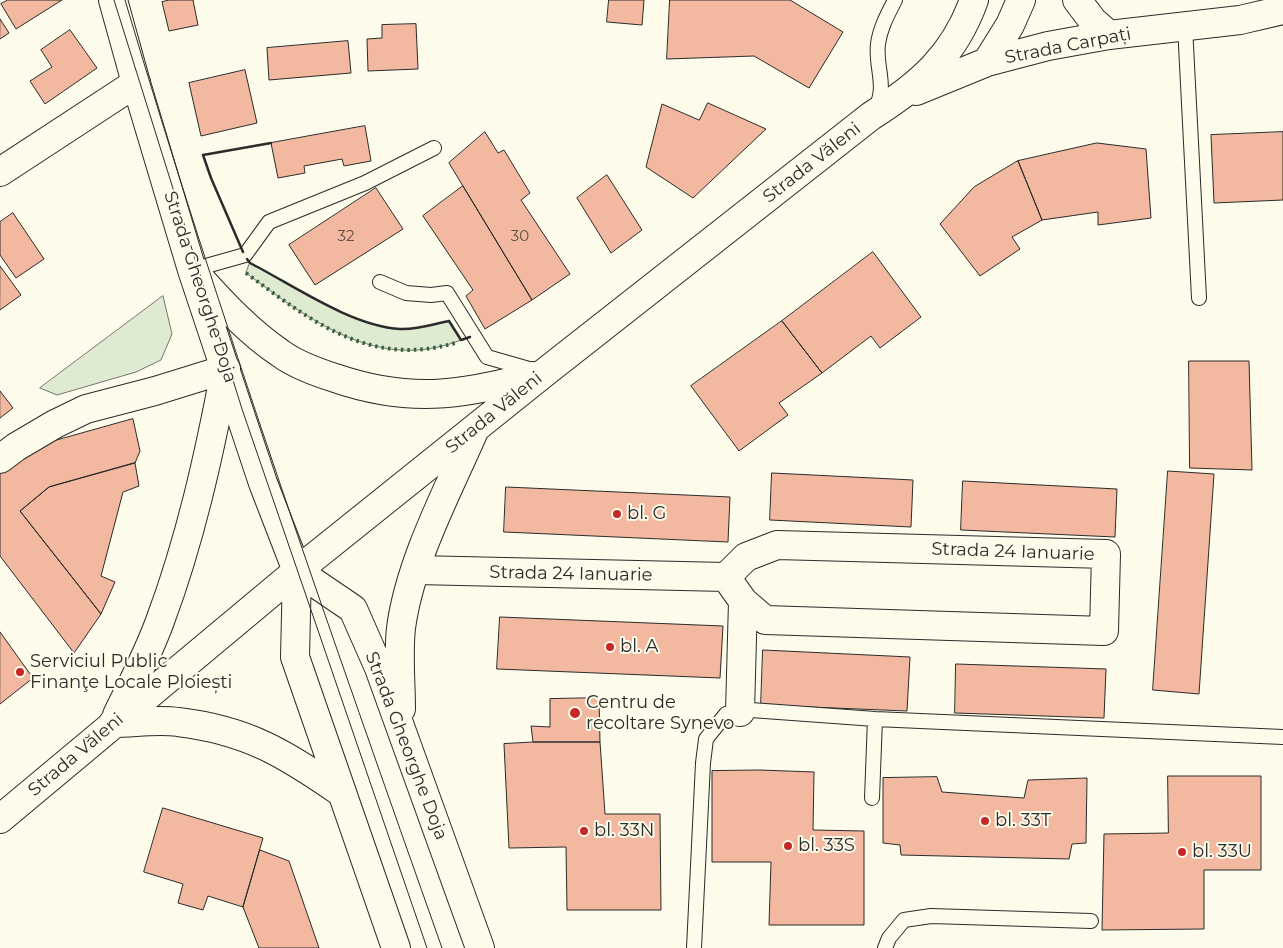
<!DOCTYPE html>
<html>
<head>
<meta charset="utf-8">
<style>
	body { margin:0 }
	canvas { display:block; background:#fdfbea }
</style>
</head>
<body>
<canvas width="1283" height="948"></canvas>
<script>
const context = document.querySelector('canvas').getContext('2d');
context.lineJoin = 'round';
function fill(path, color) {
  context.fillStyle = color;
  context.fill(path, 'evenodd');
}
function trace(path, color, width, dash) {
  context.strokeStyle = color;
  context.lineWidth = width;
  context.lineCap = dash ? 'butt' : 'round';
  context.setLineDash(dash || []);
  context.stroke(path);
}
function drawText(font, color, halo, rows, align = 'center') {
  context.font = font + ' Montserrat,sans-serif';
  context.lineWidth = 4;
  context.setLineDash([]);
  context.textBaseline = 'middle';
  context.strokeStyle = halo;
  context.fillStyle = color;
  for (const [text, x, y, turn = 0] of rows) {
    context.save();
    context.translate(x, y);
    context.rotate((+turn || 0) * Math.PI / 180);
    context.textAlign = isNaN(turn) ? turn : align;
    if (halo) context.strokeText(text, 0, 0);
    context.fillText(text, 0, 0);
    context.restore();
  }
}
const green = new Path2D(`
	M250,263c43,22 101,63 150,66 16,1 34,-5 49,-8l12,19c-83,33 -151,-20 -215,-67z
	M163,296l9,38 -11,26 -25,12 -79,23 -17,-7z`);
fill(green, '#deebd1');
trace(green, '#74746e', 1);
const building = new Path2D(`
	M8,0h54l-46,29 -15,-25z
	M170,0h23l5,25 -29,6 -7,-29z
	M609,0h35l-2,25 -35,-3z
	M670,0h120l53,32 -34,56 -55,-32 -87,3z
	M0,19l9,14 -9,6z
	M416,24l2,45 -50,2 -1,-32 15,-1v-13z
	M70,30l27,38 -52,36 -15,-23 22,-14 -11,-17z
	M348,41l3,32 -82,7 -2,-32z
	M245,70l12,53 -56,13 -12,-53z
	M708,103l58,26 -73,69 -47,-31 16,-63 37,16z
	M365,126l6,35 -27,5 -2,-7 -38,7 1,7 -27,5 -7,-35z
	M485,132l13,21 6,-3 26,43 -9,7 49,74 -38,26 -83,-137z
	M1283,132v68l-69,3 -3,-68z
	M1097,143l49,6 5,69 -53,7v-13l-56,8 -24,-59z
	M1018,161l24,59 -30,17 8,12 -40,27 -40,-52 34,-37z
	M607,175l35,55 -31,23 -34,-55z
	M463,186l69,114 -47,29 -19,-33 7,-6 -50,-74z
	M376,188l27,41 -88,56 -26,-40z
	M13,213l31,46 -28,19 -16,-23v-33z
	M873,252l48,65 -41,31 -9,-12 -49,37 -40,-52z
	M0,266l21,29 -21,15z
	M782,321l40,52 -43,30 9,12 -49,36 -48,-65z
	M1189,361h60l3,109 -62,-2z
	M0,391l13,17 -13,10z
	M133,419l7,32 -5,12 -86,24 -29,24 81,103 -27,39 -74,-97v-85l39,-26z
	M135,463l4,23 -16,6 -22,84 14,6 -14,32 -81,-103 29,-24z
	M1168,471l46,3 -15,220 -46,-4z
	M772,473l141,7 -2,47 -141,-7z
	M963,481l154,8 -2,48 -154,-7z
	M506,487l224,10 -2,45 -224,-10z
	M500,617l223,9 -3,52 -223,-9z
	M0,632l33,46 -33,26z
	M763,650l147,7 -3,54 -146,-6z
	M956,664l150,5 -2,49 -149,-5z
	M599,698l1,44h-67l-2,-16 19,1v-28z
	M533,742h67l5,72h55l1,96h-94l-1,-63 -57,1 -5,-104z
	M760,770l54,2 -1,58 51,1v94h-95l2,-63h-59v-91z
	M1168,776h93v94h-57v59l-102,1 2,-96 64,-1z
	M937,777l5,15 82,6 4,-18 59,-2 -1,65 -14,1 -3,15 -168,-4 -1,-10 -17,-2v-65z
	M163,808l100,30 -20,69 -35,-11 -5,14 -25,-7 5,-19 -39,-12z
	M260,850l29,11 30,87h-60l-16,-41z`);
fill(building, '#f2b8a0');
trace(building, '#2b2b2b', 1);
const service = new Path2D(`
	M1185,26l14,272
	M875,109c13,-22 0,-42 3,-65 2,-16 10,-30 17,-44
	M192,270l53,-15 24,-33 96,-39 69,-35
	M380,282l26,11 25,2 16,-2 40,64 49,14
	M872,798l3,-79
	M694,948l9,-185 3,-24 20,-25 25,-4 124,9 408,18
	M885,948l4,-10 15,-18 27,-4 160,5`);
const minor = new Path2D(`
	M0,172l136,-89
	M0,459l16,-12 39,-23 31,-15 69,-18 71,-22
	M416,570l310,7 17,24 22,19 339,11 2,-77 -329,-9 -31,12 -20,20
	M740,712l3,-111`);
const secondary = new Path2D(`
	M113,0l23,83 56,187 71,213 34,88 -2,86 101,291
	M1077,0l16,21 16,14
	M987,62l23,-37 11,-25
	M916,91l71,-29 61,-16 61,-11 131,-15 43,-10
	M197,275c25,28 52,57 83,78 16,12 36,19 55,25 73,25 125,18 198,-2
	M297,571l56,38 26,59 101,280
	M401,709c0,-26 -3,-54 0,-81 9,-67 46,-135 73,-197
	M117,715c15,-31 31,-61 43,-94 30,-80 49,-165 65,-250
	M113,723c21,0 44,-4 65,-1 69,8 108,32 164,71
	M0,819l297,-248 247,-198 327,-257c49,-31 83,-60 103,-116`);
trace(service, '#2b2b2b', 16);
trace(minor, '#2b2b2b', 30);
trace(secondary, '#2b2b2b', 30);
trace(service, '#fdfbea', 14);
trace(minor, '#fdfbea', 28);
trace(secondary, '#fdfbea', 28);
trace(new Path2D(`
	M114,0l128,409 185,539
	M125,0c95,320 206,634 317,948`), '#2b2b2b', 1);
trace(new Path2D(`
	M246,273c65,48 124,95 209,70`), '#34623c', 4, [2.5, 4]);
trace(new Path2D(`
	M243,252l-32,-74 -8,-23 68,-12
	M247,259l3,4c43,22 101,63 150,66 16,1 34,-5 49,-8l12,19 9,-3`), '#2b2b2b', 2.5);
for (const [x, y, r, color] of [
	[617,514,5,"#c62828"],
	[610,647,5,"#c62828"],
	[20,672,5,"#c62828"],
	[575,713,6,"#c62828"],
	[985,821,5,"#c62828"],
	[584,831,5,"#c62828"],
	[788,846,5,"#c62828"],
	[1182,852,5,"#c62828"]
]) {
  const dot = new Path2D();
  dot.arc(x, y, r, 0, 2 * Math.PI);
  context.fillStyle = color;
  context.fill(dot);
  trace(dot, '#fdfbea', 2);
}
drawText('15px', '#5d4e48', null, [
	["32",346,237],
	["30",520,237]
]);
drawText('18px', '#2b2b2b', '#fdfbea', [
	["Strada Carpați",1068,46,-11],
	["Strada Văleni",812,163,-38],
	["Strada Gheorghe Doja",200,287,72],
	["Strada Văleni",494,413,-39],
	["Strada 24 Ianuarie",1013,552,2],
	["Strada 24 Ianuarie",571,574,1],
	["Strada Gheorghe Doja",406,746,69],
	["Strada Văleni",76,755,-40]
]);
drawText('18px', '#2b2b2b', '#fdfbea', [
	["bl. G",627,514],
	["bl. A",620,647],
	["Serviciul Public",30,662],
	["Finanţe Locale Ploiești",30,683],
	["Centru de",586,703],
	["recoltare Synevo",586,724],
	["bl. 33T",995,821],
	["bl. 33N",594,831],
	["bl. 33S",798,846],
	["bl. 33U",1192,852]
], 'left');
</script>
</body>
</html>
